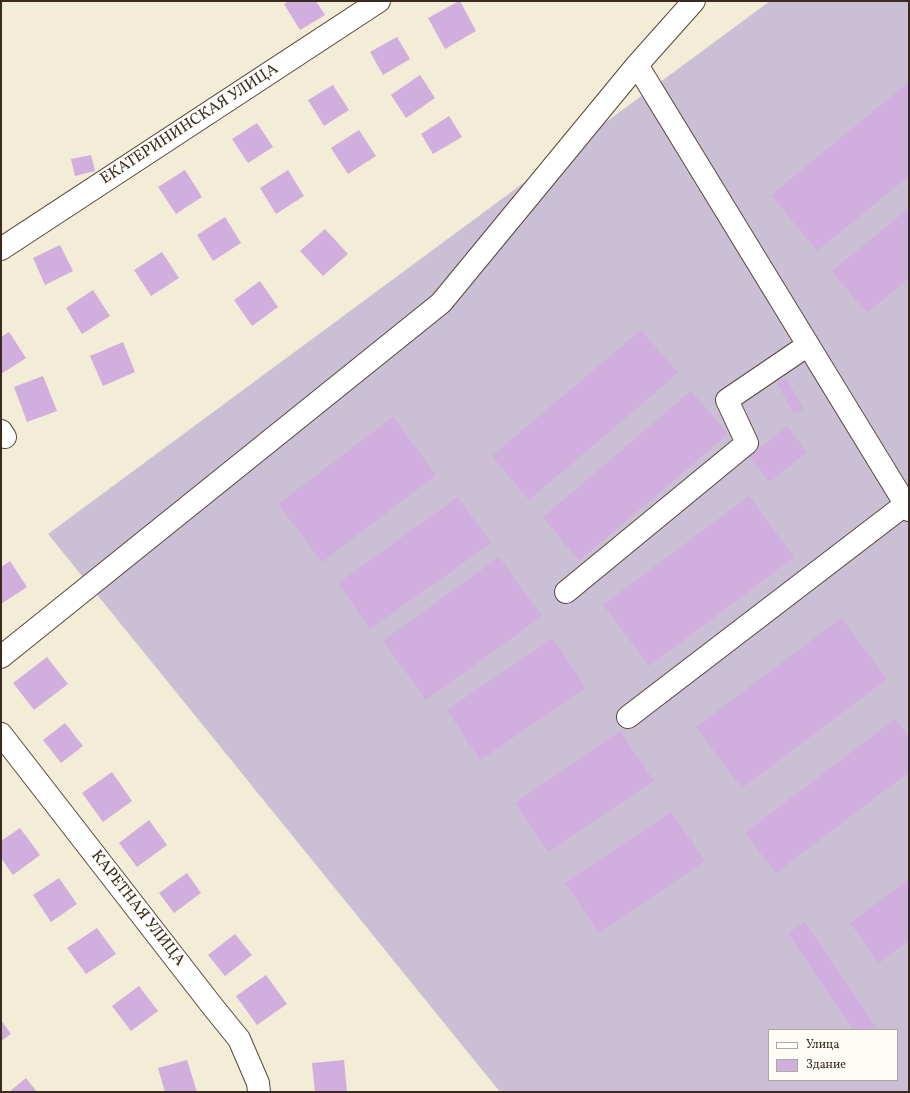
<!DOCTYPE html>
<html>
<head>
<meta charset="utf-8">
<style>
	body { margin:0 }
	#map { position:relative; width:910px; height:1093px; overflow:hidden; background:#f3ecd6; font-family:Vollkorn,serif }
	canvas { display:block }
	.frame { position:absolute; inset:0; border:2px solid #3b2a1e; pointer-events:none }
	.legend { position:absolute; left:768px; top:1029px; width:130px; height:52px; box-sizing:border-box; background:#fdfcf7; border:1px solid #afa8a0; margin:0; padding:5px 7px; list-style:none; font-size:12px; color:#3b2a1e }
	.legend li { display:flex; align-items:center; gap:8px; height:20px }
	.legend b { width:20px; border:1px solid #afa8a0 }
</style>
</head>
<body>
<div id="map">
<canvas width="910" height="1093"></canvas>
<div class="frame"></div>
<ul class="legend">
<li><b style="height:5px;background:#fff"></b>Улица</li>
<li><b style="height:11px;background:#d0aede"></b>Здание</li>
</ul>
</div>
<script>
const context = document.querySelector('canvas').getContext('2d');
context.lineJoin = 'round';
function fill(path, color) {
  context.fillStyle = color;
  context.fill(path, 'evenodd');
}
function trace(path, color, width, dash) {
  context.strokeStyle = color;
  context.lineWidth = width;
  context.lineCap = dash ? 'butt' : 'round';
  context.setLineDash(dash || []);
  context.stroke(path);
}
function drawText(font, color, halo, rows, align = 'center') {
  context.font = font + ' Vollkorn,serif';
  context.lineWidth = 3;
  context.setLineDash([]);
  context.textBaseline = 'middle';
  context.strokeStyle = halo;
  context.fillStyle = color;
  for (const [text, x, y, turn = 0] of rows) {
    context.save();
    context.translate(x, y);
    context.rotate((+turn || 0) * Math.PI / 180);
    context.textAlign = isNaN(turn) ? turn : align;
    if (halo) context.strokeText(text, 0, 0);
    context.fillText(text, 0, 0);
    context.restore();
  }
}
fill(new Path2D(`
	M770,1h139v1091h-409l-452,-558zM769,1030h128v50h-128z`), '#cbbfd5');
fill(new Path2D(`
	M289,1h27l9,14 -25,15 -16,-26z
	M459,1h1l16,30 -31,18 -17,-31z
	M397,37l13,22 -27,16 -13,-23z
	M420,75l15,23 -29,20 -15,-23z
	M909,82v94l-92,75 -46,-56z
	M333,85l16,25 -25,16 -16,-26z
	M449,116l13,21 -29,17 -12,-20z
	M257,123l16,24 -25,16 -16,-24z
	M359,130l17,26 -28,18 -17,-26z
	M91,155l4,16 -20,5 -4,-17z
	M185,170l17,27 -26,17 -18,-27z
	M288,170l16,26 -28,18 -16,-26z
	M909,208v70l-42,35 -35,-42z
	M225,217l16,26 -28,18 -16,-26z
	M325,229l23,25 -25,22 -23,-25z
	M60,245l13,26 -28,14 -12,-27z
	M162,252l17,26 -28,18 -17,-26z
	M260,281l18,26 -26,19 -18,-26z
	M93,290l17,26 -28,18 -16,-26z
	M641,330l37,43 -149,127 -37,-44z
	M9,332l17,26 -25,16v-37z
	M123,342l12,30 -32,14 -13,-30z
	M43,376l14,35 -30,11 -13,-35z
	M786,378l18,31 -10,5 -17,-31z
	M691,391l37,43 -149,127 -36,-44z
	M393,417l43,58 -114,87 -44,-58z
	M787,426l20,26 -37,30 -21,-25z
	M749,496l45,61 -145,109 -46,-61z
	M458,497l33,46 -121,86 -32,-46z
	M499,557l43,59 -116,84 -43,-59z
	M10,561l17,26 -26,17v-37z
	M841,618l46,61 -145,109 -46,-61z
	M553,638l33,50 -106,72 -33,-50z
	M47,657l21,27 -34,26 -21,-27z
	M895,719l14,18v35l-133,101 -31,-40z
	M65,723l18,23 -22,17 -18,-23z
	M620,731l34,50 -106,71 -33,-49z
	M112,772l20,29 -29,21 -21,-29z
	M671,812l34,49 -106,72 -34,-50z
	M149,820l18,25 -30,22 -18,-24z
	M20,828l20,27 -27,20 -12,-17v-17z
	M187,873l14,20 -27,20 -15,-20z
	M59,878l18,26 -26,18 -18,-27z
	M909,879v61l-30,23 -29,-40z
	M805,922l73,108h-25l-65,-97z
	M97,928l19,26 -30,20 -19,-26z
	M235,934l17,21 -27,21 -17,-21z
	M266,975l21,29 -30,21 -21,-29z
	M139,986l19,25 -27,20 -19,-25z
	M1,1020l10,14 -10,7z
	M187,1060l10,32h-32l-7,-24z
	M344,1060l3,32h-32l-3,-29z
	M26,1078l11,14h-28z`), '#d0aede');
const minor = new Path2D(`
	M694,1l-57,64 272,445
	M1,249l378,-248
	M1,431l4,6
	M566,592l181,-149 -20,-43 81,-55
	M1,657l440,-354 196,-238
	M628,717l278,-213
	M1,734l212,273 26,32 19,44 1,9`);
trace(minor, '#57473a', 24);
trace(minor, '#fff', 22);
drawText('16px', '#3b2a1e', '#fdfcf7', [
	["ЕКАТЕРИНИНСКАЯ УЛИЦА",190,125,-33],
	["КАРЕТНАЯ УЛИЦА",137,909,52]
]);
</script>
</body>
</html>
